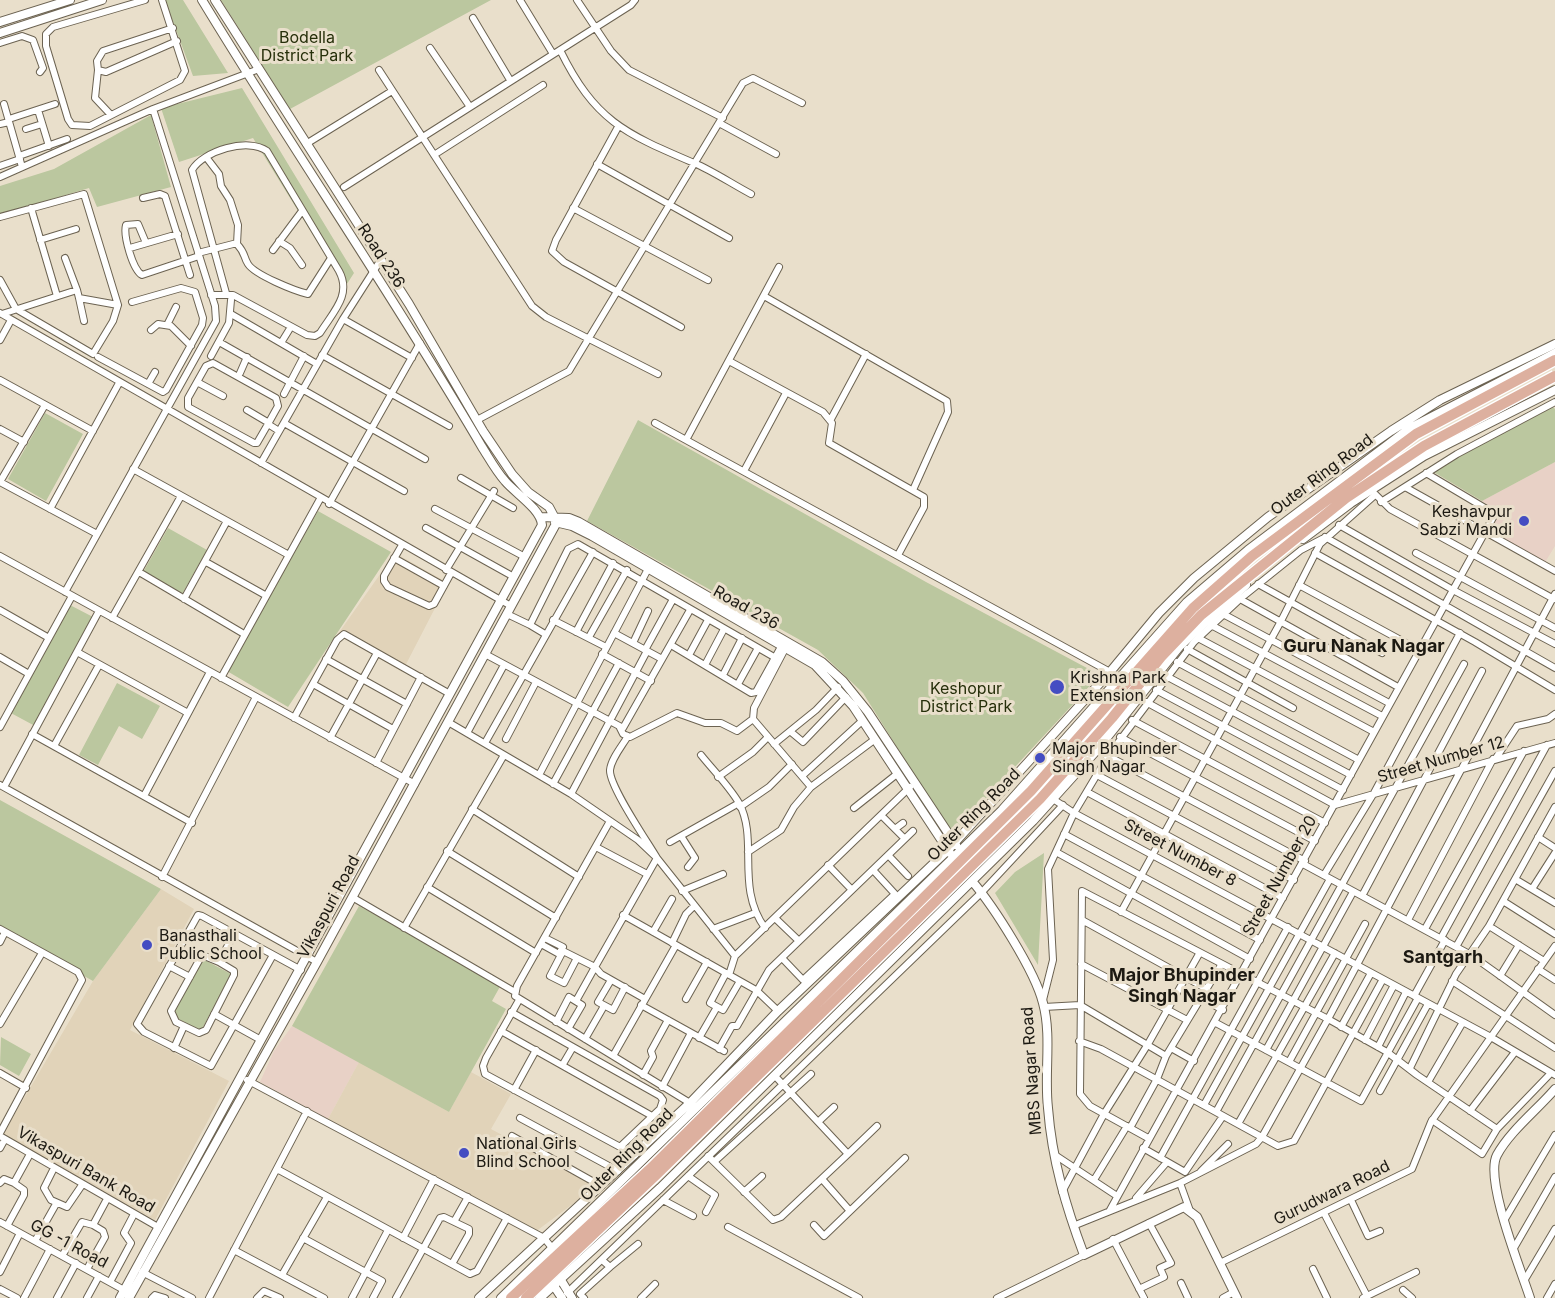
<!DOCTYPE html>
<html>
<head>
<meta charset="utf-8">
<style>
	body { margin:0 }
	canvas { display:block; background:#e9dfcb }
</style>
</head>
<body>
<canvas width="1555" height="1298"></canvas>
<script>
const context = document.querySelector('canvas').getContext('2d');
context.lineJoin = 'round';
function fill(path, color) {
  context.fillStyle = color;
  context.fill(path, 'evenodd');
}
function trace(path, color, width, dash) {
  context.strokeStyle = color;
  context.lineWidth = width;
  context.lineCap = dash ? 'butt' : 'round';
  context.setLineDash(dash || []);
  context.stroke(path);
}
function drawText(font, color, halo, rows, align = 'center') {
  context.font = font + ' Inter,sans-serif';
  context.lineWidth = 6;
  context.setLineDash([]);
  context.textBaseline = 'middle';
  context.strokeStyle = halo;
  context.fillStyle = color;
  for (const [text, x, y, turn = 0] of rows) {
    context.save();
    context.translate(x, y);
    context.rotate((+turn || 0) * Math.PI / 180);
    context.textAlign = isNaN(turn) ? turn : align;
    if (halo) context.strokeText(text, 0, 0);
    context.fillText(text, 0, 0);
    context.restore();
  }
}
fill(new Path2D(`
	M1555,462v84l-11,18 -58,-32 12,-21 -16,-10z
	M292,1026l67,36 -31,57 -68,-37 14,-31z`), '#e8d1c6');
fill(new Path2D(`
	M395,553l53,30 -46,89 -64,-38z
	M161,889l33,20 -64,121 99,51 -74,139 -152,-86 90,-153z
	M359,1062l90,50 22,-40 40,22 -20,35 106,57 -62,46 -207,-113z`), '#e1d3b9');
fill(new Path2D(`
	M165,0h18l45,73 -35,3z
	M221,0h270l-201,109z
	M242,88l112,185 -9,14 -92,-149 -74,24 -18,-54z
	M151,115l20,72 -74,20 -8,-19 -89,27v-29l54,-17z
	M1553,407l2,2v53l-73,39 -50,-30z
	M45,413l38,21 -37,67 -38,-22z
	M638,420l288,162 174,93 -148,160 -89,-142 -45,-43 -231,-129z
	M318,511l73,41 -103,155 -61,-36z
	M168,528l39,22 -26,46 -39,-22z
	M68,604l25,13 -58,109 -26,-14z
	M117,683l43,23 -18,33 -23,-13 -21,39 -19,-10z
	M0,800l161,89 -68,92 -93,-52z
	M1044,853l-6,112 -43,-72 20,-21z
	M359,906l143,77 -10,18 14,8 -57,103 -157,-86z
	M201,958l30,16 -30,57 -30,-16z
	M1,1037l30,17 -12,22 -19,-11z`), '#bbc79f');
const minor = new Path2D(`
	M145,0l-92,27 -7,7v12l22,73 4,6 18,1 90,-46 5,-9 -23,-71
	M520,0l33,54
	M577,0l34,51 18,19 94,48
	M473,18l37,62
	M173,28l-70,23 -6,10 1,9 8,2 71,-31
	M0,43l22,-7 11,4 10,28 -3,4
	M430,48l40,59
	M560,50c35,71 64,83 134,113 19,8 38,21 57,31
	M98,70l-3,28 16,17
	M379,70l153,236 14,11 112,57
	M4,104l18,63
	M38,110l11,36
	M9,119l46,-15
	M719,123l57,31
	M0,124l9,-2
	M618,127l-62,113 -4,11 12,11 117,65
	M26,129l16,-5
	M306,144l86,-53
	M434,155l109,-70
	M19,156l48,-17
	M206,157l13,17 2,12 9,14 8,25 -1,19c9,10 6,12 11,20 7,11 47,27 60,30l23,-36
	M597,164l132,74
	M0,166l20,-7
	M0,177l153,-68 106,-40
	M344,187l287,-182 4,-5
	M143,198l17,-4 5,2 25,79
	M31,208l26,88
	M573,208l135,72
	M0,217l84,-23 34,111
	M40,240l36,-11
	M279,241l11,7 12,17
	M146,243l-8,-19 -12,1c-3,11 7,45 16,50l57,-19
	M130,248l48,-14
	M273,250l29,-39
	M198,253l39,-10
	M0,280l16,29 77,45 20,-33 5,-16 -39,-7 -2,-8
	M211,295h22l74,40 8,1 5,-3c13,-21 32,-38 19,-62l-72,-120c-19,-14 -64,0 -75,19l34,123
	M764,296l183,105 1,11 -35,78
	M79,298l5,23
	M0,313l511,293
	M2,314l75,-24 -12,-32
	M231,314l86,50
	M343,319l69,39
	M167,325l9,-18
	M151,330l7,-6 13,2 20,20
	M0,340l11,-20
	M219,342l206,117
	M281,343l8,-13
	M322,355l127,71
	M211,356l18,-33 2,-23
	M98,357l65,35 3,-2 36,-65 1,-7 -8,-26 -14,-4 -49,14
	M729,361l94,51 9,11 -3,20 95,54v10l-26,48
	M240,373l7,-16
	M0,380l93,51
	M197,382l26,14
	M148,384l7,-12
	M284,394l20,-38
	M247,410l22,13
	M831,419l35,-65
	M477,420l92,-49 174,-288 10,-5 49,25
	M284,423l120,68
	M655,423l455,249
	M268,424l-11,19h-3l-66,-36v-9l18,-32 7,-3 63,35 2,8 -10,18 11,7
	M0,429l24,13
	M686,440l93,-173
	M261,463l82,-144 37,-58
	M133,469l154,85
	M744,471l42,-78
	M461,478l52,30
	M0,482l97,52
	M0,482l45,-77
	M1405,487l150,84
	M1373,492l17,17 164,90
	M1381,502l76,-48 98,-52
	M329,504l91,-161
	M50,509l69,-126
	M435,509l90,48
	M1339,525l114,65 102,54
	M426,528l88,49
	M1325,537l230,131
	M402,545l-18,31v5l4,6 41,19 5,-2 17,-31
	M1315,553l160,89 80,48
	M1416,553l139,75
	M0,556l415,228
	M394,558l50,28
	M206,562l59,33
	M446,570l48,-79
	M139,572l105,62
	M1258,584l124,69
	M1299,585l120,65
	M65,592l151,-271 -1,-15 -62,-197
	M184,599l43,-78
	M1240,599l158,88
	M0,610l49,28
	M507,614l23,11
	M1223,614l166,89
	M112,618l69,-122
	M553,620l53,27
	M1211,625l171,91
	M576,632l37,-69
	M614,633l48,26
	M545,634l-15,-9 38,-76 10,-5 196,113
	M589,637l38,-67
	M1198,638l176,94
	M633,643l15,-32
	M671,645l80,48 5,-1 26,-47
	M786,647l-32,61 -1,11 58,68
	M1187,649l106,59
	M645,650l27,-49
	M77,652l111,61
	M485,654l138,74 67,-118
	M602,654l49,27
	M689,655l19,-35
	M0,657l29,17
	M326,659l81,45
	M1177,662l182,98
	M705,665l19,-36
	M723,675l19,-37
	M1166,676l185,99
	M221,678l99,-179
	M313,684l80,45
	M738,684l20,-36
	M1156,690l187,100
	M1146,702l189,103
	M294,718l43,-78 7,-6 106,60
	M1132,720l193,103
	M448,722l123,72 67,46 19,18 78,98
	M0,727l72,-131
	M620,728l3,6 7,3 47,-24 28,10h16l16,8 16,-12
	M791,732l12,10 43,-45
	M467,733l37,-68
	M32,734l160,89
	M628,736c-6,10 -17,23 -18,34 -1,16 37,71 47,88l-62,109 6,7 44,25
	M1120,737l195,104
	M330,738l47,-85
	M506,739l30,-57
	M485,743l108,-191
	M774,744l42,-34 22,-23
	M54,746l45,-81
	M701,755c12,15 28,31 38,48 20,37 -4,84 26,125
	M1108,756l197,105
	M1496,758l21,-32 31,-7 7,-5
	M376,763l45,-86
	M539,775l109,-206
	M1097,775l197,105
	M802,776l60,-55
	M718,777l35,-25 15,-15
	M553,784l66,-121
	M0,785l317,177
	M4,787l95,-176
	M1087,792l196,106
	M571,794l76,-143
	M144,796l66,-124
	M1053,799l21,14 415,223 66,39
	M1335,805l220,-62
	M740,807l29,-20 23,-23
	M854,808l43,-34
	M472,809l107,68
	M881,815l24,24
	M610,821l-93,165 -2,10 175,107
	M895,829l8,-6
	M1064,834l196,106
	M681,836l14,22 -7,9
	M1538,837l17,11
	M670,842l69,-39
	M596,847l51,27
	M447,851l109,67
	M748,852l33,-22 13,-23 17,-20 63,-47
	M1056,852l194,107
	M888,855l20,21
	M1303,864l168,91 84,60
	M828,865l24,25
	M1324,875l50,-82 86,-160
	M162,877l94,-180
	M1515,879l40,24
	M427,887l109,66
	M1532,889l23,-36
	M682,891l41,-17
	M1362,896l120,-225
	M352,897l163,95
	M1503,901l52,33
	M1121,912l159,-289 40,-79 55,-49
	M623,915l133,75 22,21
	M775,918l24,23
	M1082,920l125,69
	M1408,920l85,-161
	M1489,926l55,35
	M404,928l100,-173
	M0,929l78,43 4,8 -82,153
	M713,929l42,-16
	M1425,929l99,-178
	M653,932l19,-33
	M1441,938l106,-193
	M0,942l5,-10
	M672,943l14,-29 8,-8
	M541,944l18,10 4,-7 -18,-9
	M1456,947l99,-176
	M561,950l34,17 -19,34
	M563,951l-13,25 14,7 13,-25
	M273,955l-62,111 -67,-34 -7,-8 61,-109 4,1 99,54
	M782,958l21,22 92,-86 -22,-24
	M219,962l15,9v4l-28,55 -7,3 -23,-11 -5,-11 31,-56 17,7 15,-28
	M1081,964l106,56
	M169,966l21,11
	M1538,969l17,11
	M726,973l-16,30 13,7 17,-29
	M729,975l6,-19 175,-169
	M1500,976l19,-31
	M611,980l-13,22 15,8 12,-23
	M1452,981l103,67
	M1414,996l31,-56
	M1201,998l22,12
	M686,999l21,-37
	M519,1000l-33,58 -3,8 2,8 150,81
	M1043,1000l10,-40 -5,-91 26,-56 34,-57 86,-114 46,-43 61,-49 21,-11
	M641,1005l83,46
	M1044,1007l36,-2 86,51 55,-91
	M511,1012l149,84 3,4 -3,9 -39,37
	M214,1014l47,26
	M556,1022l13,-25 13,8 -14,24
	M1216,1023l145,78 57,-103
	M0,1024l42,-71
	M1341,1027l30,-54
	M501,1031l151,85
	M699,1038l18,-31
	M585,1039l19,-33
	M1365,1040l29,-55
	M1079,1041l22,8 177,97 16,-5 89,-162
	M1378,1047l28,-55
	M174,1048l10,-22
	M1171,1048l23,13
	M719,1049l13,-23h5l32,-56 144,-139
	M1266,1050l87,-158
	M613,1056l63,-111
	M1289,1062l76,-138
	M563,1064l10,-17
	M1410,1068l46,-94 33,-48 66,-119
	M0,1073l26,15
	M643,1075l10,-18 -2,-6 17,-31
	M247,1080l297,158 9,11
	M1428,1082l35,-60
	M662,1087l29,-54
	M514,1090l22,-40
	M1380,1091l48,-87
	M1204,1105l126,-226
	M1470,1111l45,-59
	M1216,1112l248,-448
	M520,1118l98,53
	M1432,1120l50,34 15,-25 54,-56
	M818,1122l16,-15
	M1238,1124l97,-171
	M1130,1128l27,-49 9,-23
	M0,1136l158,91
	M512,1136l89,50
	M1148,1138l-58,-32 -10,-12 2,-203 246,128 227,-425
	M0,1148l5,-9
	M1143,1148l42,24 38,-56
	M848,1154l29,-28
	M1055,1155l62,41
	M708,1156l65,64 8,-3 67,-63 -73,-78
	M1160,1158l128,-231
	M715,1161l96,-87
	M54,1168l-10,20 7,12 16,7 15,-22
	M277,1169l193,105 7,-3 30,-53
	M1201,1171l27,-27
	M688,1176l27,19 -9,17
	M822,1179l28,32
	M1094,1180l33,-54
	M0,1183l4,-4 10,4 16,-29
	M1180,1183l9,25
	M744,1192l18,-16
	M1062,1192l42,-78 44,-70 51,-90
	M1136,1198l31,-36
	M663,1200l30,16
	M1351,1200l17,36 12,-5
	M1110,1210l385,-696 -69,-41
	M1324,1213l43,83
	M1505,1219l50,-84
	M455,1220l13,-23
	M0,1222l124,68
	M814,1225l10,11 81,-78
	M7,1226l17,-31v-5l-10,-7
	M1073,1226l107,-43 76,-39 6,-7 66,-118 59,33 30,23 80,54
	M728,1227l131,71
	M303,1238l79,43 -9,17
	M403,1238l31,-59
	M1113,1239l31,59
	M35,1241l21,-37
	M1514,1248l41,-71
	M234,1250l90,48
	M62,1256l20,-34 11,3
	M602,1260l8,7 28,-23
	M1220,1263l192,-94 19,-47 124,-176
	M87,1269l18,-32 -2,-6 -10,-6 14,-26
	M1313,1269l14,29
	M0,1272l20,-39
	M142,1272l50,26
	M282,1275l45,-78
	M1524,1281l31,-52
	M110,1282l21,-39 -7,-10 10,-19
	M1181,1283l7,15
	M0,1289l17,9
	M1139,1289l25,-12 -4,-9 11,-5 -22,-40
	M1403,1290l9,8
	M567,1293l415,-401 81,-87
	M24,1298l26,-49
	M57,1298l19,-35
	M87,1298l12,-22
	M152,1298l3,-3 10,3
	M209,1298l98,-187
	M257,1298l7,-7 16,7
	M352,1298l36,-68
	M396,1298l44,-80 4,-1 25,12v5l-17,30
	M584,1298l-4,-4 30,-27
	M641,1298l14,-14
	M997,1298l87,-43
	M1223,1298l11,-6
	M1363,1298l53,-26
	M1547,1298l8,-14`);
const tertiary = new Path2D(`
	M0,22l70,-22
	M0,33l102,-33
	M540,517l29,1 10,4 243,140 21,19 25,31 88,133
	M555,522l17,4 20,10 223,129 38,41 97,147
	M1303,539l48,-36 73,-47 131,-66
	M972,881c22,26 63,90 71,122 9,33 1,71 5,105 4,52 18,99 36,147l100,-48 13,10 40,81
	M561,1280l11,18
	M554,1286l8,12
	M120,1298l422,-773c-1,-16 -27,-32 -37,-44 -9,-10 -16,-23 -23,-34 -89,-152 -189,-297 -280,-447
	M129,1298l188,-336 240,-440 -8,-15 -21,-15 -16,-18 -29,-43 -74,-127 -194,-304
	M479,1298l211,-195 88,-92 170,-161 162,-178 49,-59 35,-35 74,-61 123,-86 49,-31 115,-56
	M501,1298l501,-488 185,-208 61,-52 162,-122 145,-75
	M540,1298l120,-110 373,-367 64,-71 83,-104 66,-61
	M1530,1298c-9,-28 -46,-119 -33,-143 13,-24 40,-45 58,-66`);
trace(minor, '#6c6352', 8);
trace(tertiary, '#6c6352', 10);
trace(minor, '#fff', 6);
trace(tertiary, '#fff', 8);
const primaryBridge = new Path2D(`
	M511,1298l139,-129 381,-378 162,-183 59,-52 164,-122 139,-74
	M526,1298l130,-123 384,-376 72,-81 49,-61 40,-42 145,-117 78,-52 131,-70`);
trace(primaryBridge, '#fff', 13, []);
trace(primaryBridge, '#ddb09f', 10);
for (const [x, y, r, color] of [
	[1524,521,6,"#444dc2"],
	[1057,687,8,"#444dc2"],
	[1040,758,6,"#444dc2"],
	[147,945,6,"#444dc2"],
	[464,1153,6,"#444dc2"]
]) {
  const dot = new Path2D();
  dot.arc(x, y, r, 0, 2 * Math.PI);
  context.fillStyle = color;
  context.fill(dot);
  trace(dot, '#e9dfcb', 2);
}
drawText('16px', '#262f0a', '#e9dfcb', [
	["Bodella",307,38],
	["District Park",307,56],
	["Keshopur",966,689],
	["District Park",966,707]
]);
drawText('16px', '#1c1912', '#e9dfcb', [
	["Road 236",381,256,57],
	["Outer Ring Road",1322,475,-37],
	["Road 236",746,608,29],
	["Street Number 12",1441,760,-16],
	["Outer Ring Road",974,815,-45],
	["Street Number 8",1180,853,28],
	["Street Number 20",1280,876,-61],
	["Vikaspuri Road",329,907,-62],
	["MBS Nagar Road",1032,1071,-94],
	["Outer Ring Road",627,1155,-45],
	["Vikaspuri Bank Road",86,1170,30],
	["Gurudwara Road",1332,1193,-26],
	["GG -1 Road",69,1244,28]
]);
drawText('16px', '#1c1912', '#e9dfcb', [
	["Keshavpur",1512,512,"right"],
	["Sabzi Mandi",1512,530,"right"],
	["Krishna Park",1070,678],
	["Extension",1070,696],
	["Major Bhupinder",1052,749],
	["Singh Nagar",1052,767],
	["Banasthali",159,936],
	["Public School",159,954],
	["National Girls",476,1144],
	["Blind School",476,1162]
], 'left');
drawText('bold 18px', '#1c1912', '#e9dfcb', [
	["Guru Nanak Nagar",1364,647],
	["Santgarh",1443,958],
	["Major Bhupinder",1182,976],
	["Singh Nagar",1182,997]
]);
</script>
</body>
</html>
